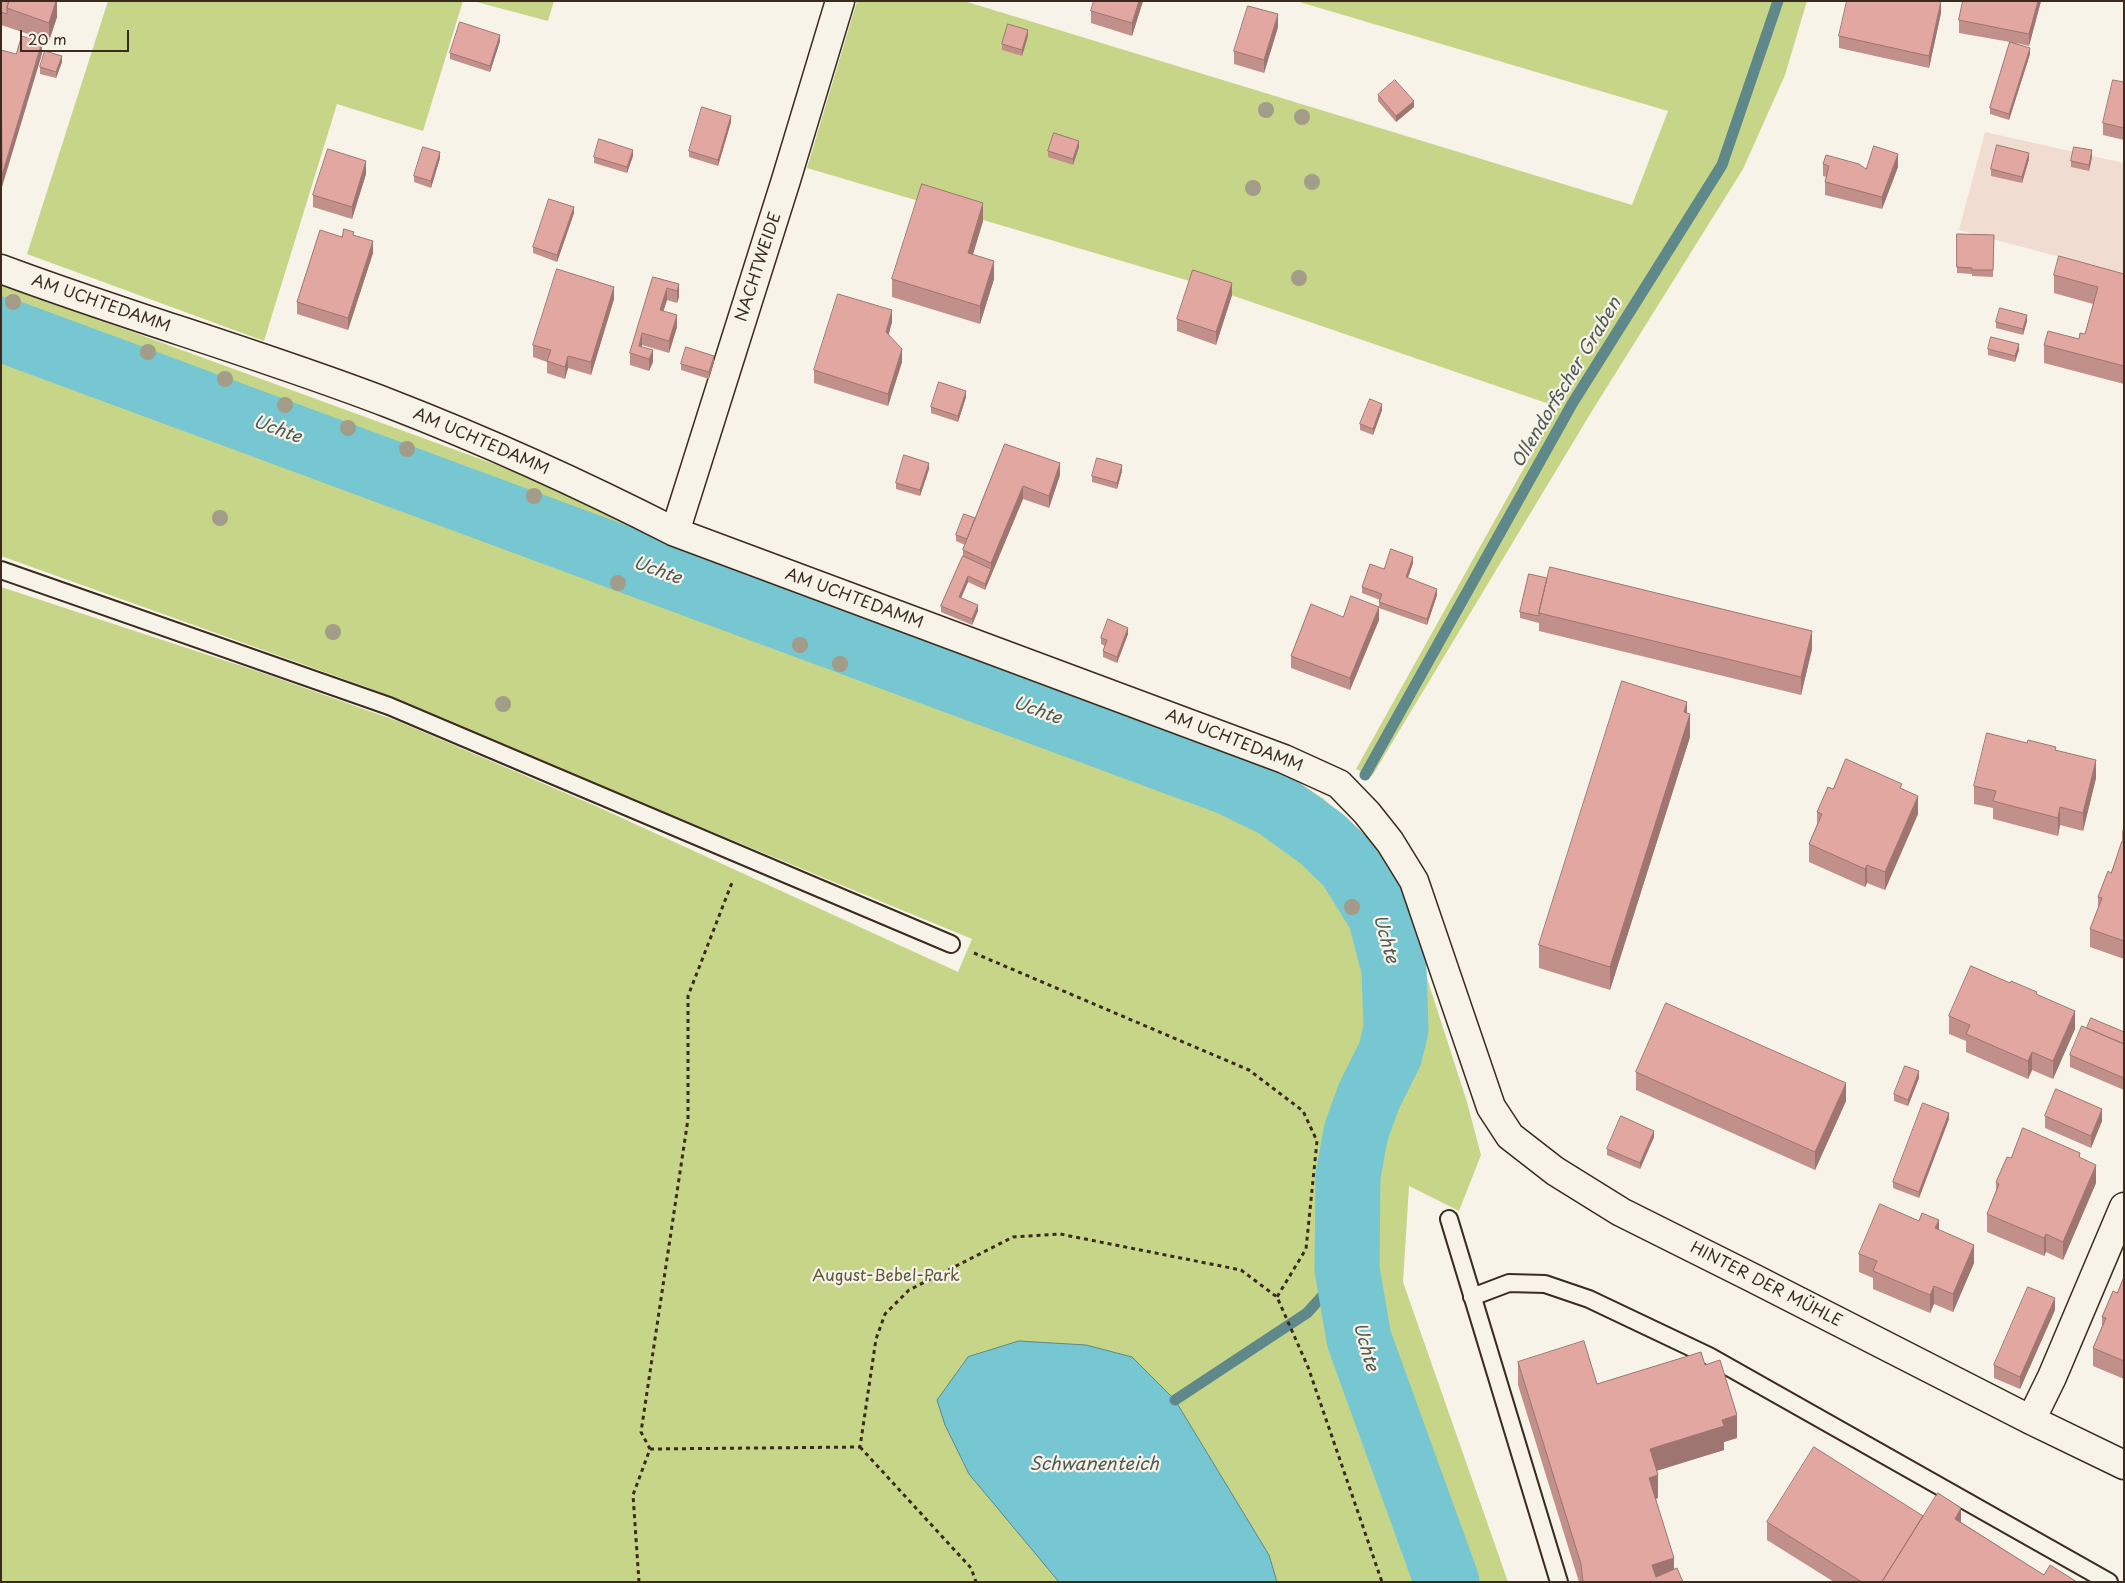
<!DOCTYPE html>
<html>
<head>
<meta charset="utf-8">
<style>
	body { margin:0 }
	#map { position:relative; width:2125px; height:1583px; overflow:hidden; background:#f7f3e8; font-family:"Playpen Sans",sans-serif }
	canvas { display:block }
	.frame { position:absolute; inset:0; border:2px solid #3b2a1e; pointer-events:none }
	.scale { position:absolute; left:20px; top:30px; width:109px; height:22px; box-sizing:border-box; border:2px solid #3b2a1e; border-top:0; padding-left:6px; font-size:15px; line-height:18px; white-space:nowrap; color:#3b2a1e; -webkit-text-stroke:4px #f7f3e8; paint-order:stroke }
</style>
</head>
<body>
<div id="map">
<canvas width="2125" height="1583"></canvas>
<div class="frame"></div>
<div class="scale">20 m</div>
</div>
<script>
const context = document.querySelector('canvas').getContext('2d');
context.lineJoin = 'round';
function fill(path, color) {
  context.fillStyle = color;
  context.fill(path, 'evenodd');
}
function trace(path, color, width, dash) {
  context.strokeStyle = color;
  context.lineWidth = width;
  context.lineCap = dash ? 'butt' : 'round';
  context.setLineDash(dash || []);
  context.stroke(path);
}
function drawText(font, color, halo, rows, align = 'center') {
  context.font = font + ' "Playpen Sans",sans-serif';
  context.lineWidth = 4.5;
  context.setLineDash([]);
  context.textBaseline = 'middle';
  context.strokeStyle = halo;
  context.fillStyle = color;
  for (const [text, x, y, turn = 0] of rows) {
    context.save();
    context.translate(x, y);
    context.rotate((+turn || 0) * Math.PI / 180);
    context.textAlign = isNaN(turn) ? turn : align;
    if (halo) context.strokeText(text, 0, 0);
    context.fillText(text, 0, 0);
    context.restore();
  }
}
fill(new Path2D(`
	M1985,132l139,31v111l-165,-44z`), '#f1dcd2');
fill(new Path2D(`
	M108,1h355l-40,130 -86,-27 -73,237 -237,-87z
	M473,1h81l-6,20z
	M857,1h107l668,204 36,-94 -372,-110h511l-22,74 -42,94 -151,242 -220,365 -16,-7 202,-362 -365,-125 -386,-114z
	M1,284l493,180 48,19 136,64 267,101 198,71 104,40 47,21 30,19 43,43 25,31 34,102 41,127 14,53 -22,56 -50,-25 -6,96 105,300h-1507v-995l259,85 140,50 198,85 360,165 14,-33 -463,-191 -140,-60 -368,-132z`), '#c7d589');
const water = new Path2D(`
	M1019,1341l67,4 46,12 43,43 94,155 8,27h-218l-90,-108 -24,-49 -8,-25 31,-43z`);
fill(water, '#76c7d1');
trace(water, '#5e8889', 1);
trace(new Path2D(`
	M1365,775l207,-371 150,-239 56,-164
	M1175,1400l132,-87 40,-44`), '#5e8889', 11);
trace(new Path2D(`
	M1,329l1229,454 45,22 47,34 27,26 31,50 14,54 2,60 -6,25 -21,42 -13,36 -8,44 -1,93 12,70 88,243`), '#76c7d1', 65);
const service = new Path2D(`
	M1,570l388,136 562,238
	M1449,1219l110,363
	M1472,1297l37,-14 36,1 44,15 120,57 400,226`);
const minor = new Path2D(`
	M1,269c128,48 260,85 387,134 98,38 193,81 287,129l609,227 55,25 28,29 23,29 24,39 77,226 19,29 45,35 66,41 132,66 278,142 93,45
	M675,532l111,-352 54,-179
	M2031,1420l21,-43 72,-170`);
trace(service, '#3b2a1e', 20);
trace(minor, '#3b2a1e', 31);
trace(new Path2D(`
	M974,953l275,117 54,41 14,30 -11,108 -29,48
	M860,1447l111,121 5,14
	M650,1449l210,-2 16,-108 9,-25 24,-24 104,-53 47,-3 181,36 36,27 31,70 74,215
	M639,1582l-6,-87 17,-46 -9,-17 47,-313v-123l45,-116`), '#3b2a1e', 3, [4, 4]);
trace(service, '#f7f3e8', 16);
trace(minor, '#f7f3e8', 28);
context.fillStyle = '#a39c88';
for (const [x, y] of [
	[1266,110],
	[1302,117],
	[1312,182],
	[1253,188],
	[1299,278],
	[13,302],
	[148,352],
	[225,379],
	[285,405],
	[348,428],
	[407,449],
	[534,496],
	[220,518],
	[618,583],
	[333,632],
	[800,645],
	[840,664],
	[503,704],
	[1352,907]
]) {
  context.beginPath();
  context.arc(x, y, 8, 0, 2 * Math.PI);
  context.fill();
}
fill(new Path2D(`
	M1,1h56v16l-8,24 -48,-16z
	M1143,1l-11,35 -41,-13v-12z
	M1963,1h78l-12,45 -13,-3 14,11 -21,66 -19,-6v-6l20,-66 -51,-9v-13z
	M1941,13l-12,55 -90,-20v-12z
	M1278,27l-14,46 -30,-9v-13z
	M1028,36l-6,20 -20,-6v-6z
	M500,41l-10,31 -40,-13v-6z
	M62,62l-6,16 -16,-4v-7z
	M2124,82v58l-21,-5v-12z
	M1378,95l36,12 -18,15 -18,-21z
	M731,122l-13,44 -29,-9v-6z
	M1079,147l-6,18 -25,-8v-6z
	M633,156l-6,17 -33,-10v-6z
	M2092,157l-3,14 -18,-4v-6z
	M440,158l-9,30 -17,-6v-6z
	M2029,159l-7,24 -31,-7v-7z
	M1823,164l43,5 32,-2 -16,42 -57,-14v-13l1,-5 -3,-1z
	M366,174l-14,45 -39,-12v-12z
	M574,213l-17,49 -24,-9v-6z
	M983,221l-10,33 21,25 -14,45 -88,-27v-18z
	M1957,234l37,1 -1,42 -21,-1v-2l-15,-1z
	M354,235l19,18 -25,77 -51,-16v-12l45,-65z
	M2124,274v110l-80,-21v-18l35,-6 6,-5 8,-30 -39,-11v-18z
	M653,277l26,7v13l-2,6 -10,-3 -4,11 14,16 -8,26 -27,-8v2l11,15 -4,9 -19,-6v-12z
	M1232,295l-16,50 -39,-14v-12z
	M614,299l-23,76 -23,-7 -3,11 -18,-6v-11l-14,-5v-12z
	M2027,321l-4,14 -27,-7v-6z
	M892,322l-4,13 14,27 -14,44 -74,-23v-13z
	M1988,349l31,1 -4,12 -27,-7z
	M714,362l-5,17 -28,-9v-6z
	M966,397l-8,25 -27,-9v-6z
	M1382,410l-9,25 -13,-5v-6z
	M1005,444l55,31 -11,33 -26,-9 -38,91 -17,-8 -7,16 17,13 -6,14 -31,-13v-6l22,-50v-6l2,-5 -9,-4v-6l19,-17z
	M929,469l-9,27 -24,-7v-6z
	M1122,471l-5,18 -25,-7v-6z
	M1413,563l-5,15 29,17 -10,30 -48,-17v-6l1,-2 -18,-7v-6l22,-18z
	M1529,574l283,75 -11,46 -262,-64v-8l-19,-5v-6z
	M1343,617l36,3 -29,70 -59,-22v-12z
	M1128,634l-11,29 -14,-6v-6l2,-5 -4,-2v-6z
	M1690,737l-80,253 -71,-22v-23z
	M2056,750l40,28 -13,53 -23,-6 -2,11 -65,-17v-11l-19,-4v-18z
	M1833,789h69l16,25 -33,76 -18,-7 -2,4 -56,-25v-18l8,-20v-12z
	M2124,826v133l-34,-12v-18l8,-21v-11l13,-24 11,-31v-10z
	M2037,995l38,34 -22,50 -21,-9 -4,9 -62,-27v-11l-17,-7v-18z
	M2124,1032v58l-54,-23v-12z
	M1636,1072l210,29 -31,69 -179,-80z
	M1919,1078l-11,28 -14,-5v-7z
	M2045,1116l57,5 -11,27 -46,-20z
	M1949,1119l-30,79 -26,-10v-6z
	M1654,1137l-14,32 -33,-14v-6z
	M2011,1158h69l16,25 -33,77 -17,-8 -2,4 -57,-24v-18l9,-22v-10z
	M1939,1230l35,33 -21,49 -19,-8 -4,9 -57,-24v-11l-14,-6v-18z
	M2124,1277v102l-31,-13v-18l9,-22v-9l15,-24z
	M2055,1310l-35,79 -26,-11v-13z
	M1518,1362l79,22 108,-19 32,73 -13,4v8l-67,20 1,28 -2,1 18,70 9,13h-104l-61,-197z
	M1923,1516l38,6 83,53 33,7h-243l-67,-42v-18z`), '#c2908a');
fill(new Path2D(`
	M56,1h1v16l-8,24v-18z
	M1139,1h4l-11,35v-13z
	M1941,1v12l-12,55v-12z
	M2038,1h3l-12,45v-12z
	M1278,14v13l-14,46v-13z
	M1028,30v6l-6,20v-6z
	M500,35v6l-10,31v-6z
	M42,42v12l-40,133v-12z
	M2030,48v6l-21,66v-6z
	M62,56v6l-6,16v-6z
	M1414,101v6l-18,15v-6z
	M731,116v6l-13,44v-6z
	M1079,141v6l-6,18v-6z
	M633,150v6l-6,17v-6z
	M2092,150v7l-3,14v-6z
	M440,152v6l-9,30v-7z
	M2029,153v6l-7,24v-6z
	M1898,154v13l-16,42v-12z
	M366,161v13l-14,45v-12z
	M983,203v18l-15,50v-18z
	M574,207v6l-17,49v-7z
	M373,241v12l-25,77v-12z
	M994,261v18l-14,45v-18z
	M1232,283v12l-16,50v-13z
	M679,284v13l-2,6v-12z
	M614,287v12l-23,76v-13z
	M667,288v12l-7,22v-12z
	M892,310v12l-6,23v-13z
	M677,315v12l-8,26v-12z
	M2027,315v6l-4,14v-6z
	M642,333v12l-3,11v-10z
	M2019,344v6l-4,12v-6z
	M902,349v13l-14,44v-12z
	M653,350v12l-4,9v-12z
	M568,356v12l-3,11v-12z
	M714,356v6l-5,17v-7z
	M966,391v6l-8,25v-6z
	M1382,404v6l-9,25v-6z
	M929,463v6l-9,27v-6z
	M1060,463v12l-11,33v-12z
	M1122,465v6l-5,18v-6z
	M1023,486v13l-38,91v-6l6,-15v-6z
	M1413,557v6l-7,20v-6z
	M968,576v6l-9,21v-6z
	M1437,589v6l-10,30v-6z
	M978,605v6l-6,14v-6z
	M1379,607v13l-29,70v-12z
	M1128,628v6l-11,29v-6z
	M1812,631v18l-11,46v-18z
	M1687,702v19l3,-7v23l-80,253v-23z
	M2096,760v18l-13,53v-18z
	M1918,796v18l-33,76v-18z
	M2060,807v18l-2,11v-18z
	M1867,865v18l-2,4v-18z
	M2075,1011v18l-22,50v-18z
	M2032,1052v18l-4,9v-18z
	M1919,1071v7l-11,28v-6z
	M1846,1083v18l-31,69v-18z
	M2102,1109v12l-11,27v-12z
	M1949,1113v6l-30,79v-6z
	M1654,1131v6l-14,32v-6z
	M2096,1165v18l-33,77v-18z
	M1939,1220v18l-4,-10z
	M2046,1234v18l-2,4v-18z
	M1974,1245v18l-21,49v-18z
	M1934,1286v18l-4,9v-18z
	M2055,1298v12l-35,79v-12z
	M1737,1415v23l-13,4v8l-74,23v-24l72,-29z
	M1658,1475v23l-9,3v-23z
	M1961,1508v24l-6,-13z
	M1674,1558v23l-22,1v-17z`), '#9e7570');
const building = new Path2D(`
	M1,1h8l-2,7v6l-6,-2z
	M9,1h47l-7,22 -42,-15z
	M1094,1h45l-7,22 -41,-12z
	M1847,1h94l-12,55 -90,-20z
	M1963,1h75l-9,33 -70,-14z
	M1248,6l30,8 -14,46 -30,-9z
	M460,22l40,13 -10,31 -40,-13z
	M1008,24l20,6 -6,20 -20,-6z
	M22,36l20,6 -40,133 -1,-125 15,4z
	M2010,42l20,6 -21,66 -19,-6z
	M45,51l17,5 -6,16 -16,-5z
	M1395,80l19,21 -18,15 -18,-21z
	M2113,80l11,2v46l-21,-5z
	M702,107l29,9 -13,44 -29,-9z
	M1054,133l25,8 -6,18 -25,-8z
	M599,139l34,11 -6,17 -33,-10z
	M1997,145l32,8 -7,24 -31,-8z
	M1874,146l24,8 -16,43 -57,-15 4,-16 -6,-2 3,-9 33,9 7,5z
	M423,147l17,5 -9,29 -17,-5z
	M2074,147l18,3 -3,15 -18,-4z
	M328,149l38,12 -14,46 -39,-12z
	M922,184l61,19 -15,50 26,8 -14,45 -88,-27z
	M549,199l25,8 -17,48 -24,-8z
	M344,229l10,3 -1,3 20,6 -25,77 -51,-16 23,-72 22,7z
	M1957,234l37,1 -1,35h-21v-2l-15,-1z
	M2059,256l65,18v92l-80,-21 4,-14 31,8 1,-6 5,1 13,-47 -44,-12z
	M557,269l57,18 -23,75 -23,-6 -3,11 -18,-6 4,-11 -18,-5z
	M1193,270l39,13 -16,49 -39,-13z
	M653,277l26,7 -2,7 -10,-3 -7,22 17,5 -8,26 -27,-8 -3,13 14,4 -4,9 -19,-6z
	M838,294l54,16 -6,22 16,17 -14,45 -74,-24z
	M2000,308l27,7 -4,14 -27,-7z
	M1991,337l28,7 -4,12 -27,-7z
	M686,347l28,9 -5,16 -28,-8z
	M939,382l27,9 -8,25 -27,-9z
	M1370,399l12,5 -9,25 -13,-5z
	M1005,444l55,19 -11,33 -26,-10 -32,77 -28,-13z
	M904,455l25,8 -9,27 -24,-7z
	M1097,458l25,7 -5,18 -25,-7z
	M964,514l11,4 -8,21 -11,-4z
	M1391,549l22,8 -7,20 31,12 -10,30 -48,-17 3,-8 -20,-7 8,-23 14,5z
	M963,556l28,13 -6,15 -17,-8 -9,21 19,8 -6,14 -31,-13z
	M1550,567l262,64 -11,46 -262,-64z
	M1529,574l18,4 -8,35v3l-19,-4z
	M1351,596l28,11 -29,71 -59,-22 20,-52 32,13z
	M1108,619l20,9 -11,29 -14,-6 4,-11 -6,-2z
	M1622,681l65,21 -3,10 6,2 -80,253 -71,-22z
	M1987,733l40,10 1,-3 28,7 -1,3 41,10 -13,53 -23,-6 -2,11 -65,-17 3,-10 -22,-5z
	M1846,759l56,25 -2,4 18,8 -33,76 -18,-7 -2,4 -56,-25 13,-30 -5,-2 11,-25 5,2z
	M2122,842l2,1v98l-34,-12 12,-31 -4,-1 10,-26 3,2z
	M1971,966l39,17 1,-2 26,11 -1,2 39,17 -22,50 -21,-9 -4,9 -62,-27 4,-9 -21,-9z
	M1666,1003l180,80 -31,69 -179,-80z
	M2091,1018l33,14v12l-37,-16z
	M2082,1026l42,18v34l-54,-23z
	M1905,1066l14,5 -11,29 -14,-6z
	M2056,1089l46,20 -11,27 -46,-20z
	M1923,1103l26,10 -30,79 -26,-10z
	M1621,1116l33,15 -14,32 -33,-14z
	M2023,1128l57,25 -1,4 17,8 -33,77 -17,-8 -2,4 -57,-24 12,-30 -3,-2 11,-25 4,1z
	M1880,1204l39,17 3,-8 17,7 -4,8 39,17 -21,49 -19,-8 -4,9 -57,-24 4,-10 -18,-7z
	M2124,1277v84l-31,-13 13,-30 -4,-1 11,-26 4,2z
	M2028,1287l27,11 -35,79 -26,-12z
	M1584,1341l13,43 104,-32 4,13 15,-5 17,55 -15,5 2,6 -74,23 8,26 -9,3 25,80 -22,7 4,12 21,-9 6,14h-100l-2,-18 -63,-202z
	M1814,1447l109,69 -41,66h-20l-95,-60z
	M1938,1493l23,15 -6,11 89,56 6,-10 27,17h-195z`);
fill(building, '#e2a7a0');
trace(building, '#9e7570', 1);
drawText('16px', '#3b2a1e', '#f7f3e8', [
	["NACHTWEIDE",759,267,-72],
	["AM UCHTEDAMM",101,304,19],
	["AM UCHTEDAMM",481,442,23],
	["AM UCHTEDAMM",854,599,20],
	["AM UCHTEDAMM",1234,741,21],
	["HINTER DER MÜHLE",1766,1285,27]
]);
drawText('16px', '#5e5539', '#f7f3e8', [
	["August-Bebel-Park",886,1277]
]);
drawText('italic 18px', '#4d5954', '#f7f3e8', [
	["Ollendorfscher Graben",1567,383,-59],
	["Uchte",277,430,20],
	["Uchte",657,571,20],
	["Uchte",1037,711,20],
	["Uchte",1385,939,74],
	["Uchte",1365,1347,74],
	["Schwanenteich",1094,1465]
]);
</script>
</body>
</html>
